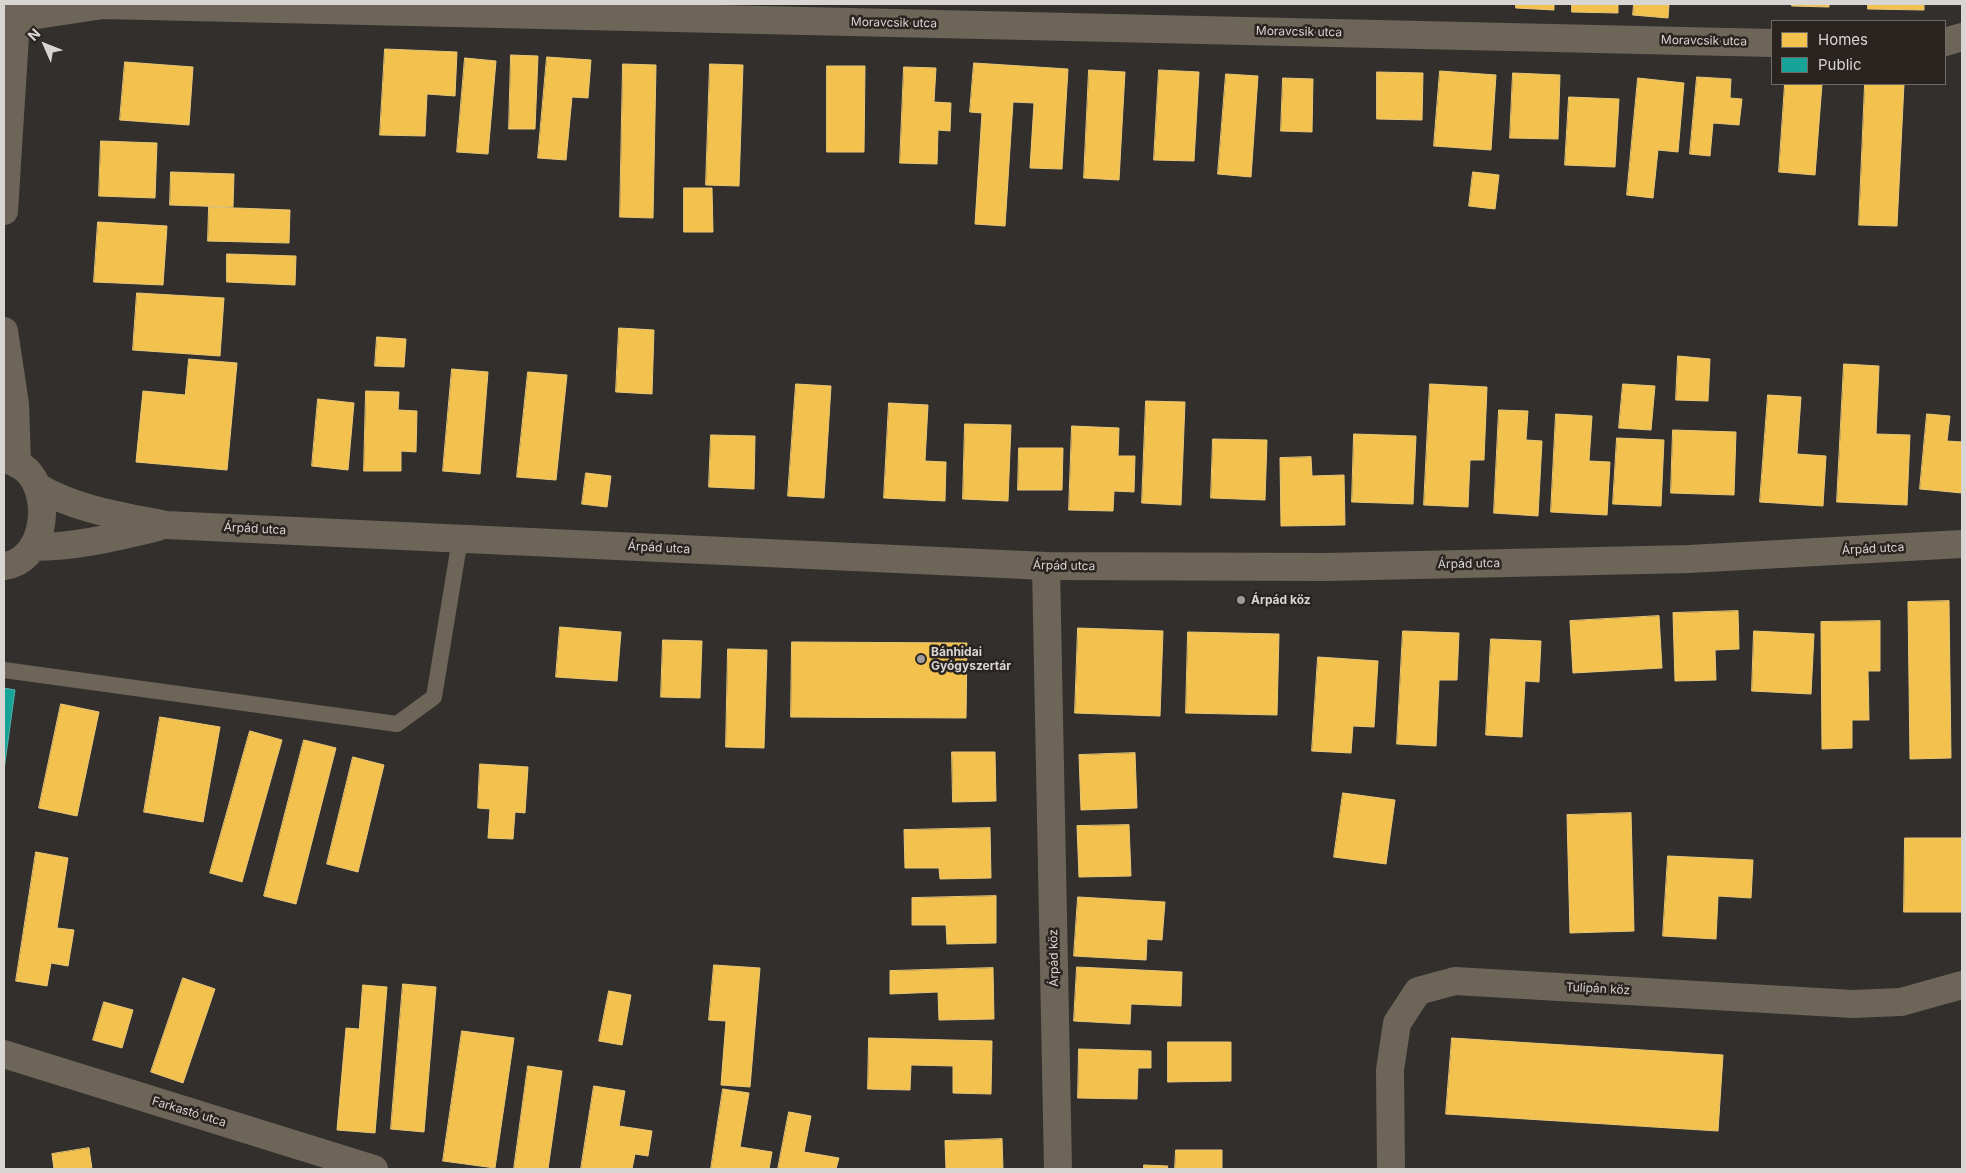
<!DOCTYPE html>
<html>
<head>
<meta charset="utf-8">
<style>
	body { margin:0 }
	#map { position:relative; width:1966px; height:1173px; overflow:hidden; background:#322f2d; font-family:Inter,sans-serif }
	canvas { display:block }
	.frame { position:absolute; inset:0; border:5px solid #d9d5d3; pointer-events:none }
	.legend { position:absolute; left:1771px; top:20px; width:175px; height:65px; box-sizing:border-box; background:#2a2421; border:1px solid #706b68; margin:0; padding:6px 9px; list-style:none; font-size:15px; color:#d9d5d3 }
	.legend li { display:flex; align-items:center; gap:10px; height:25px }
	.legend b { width:25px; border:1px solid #706b68 }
	.north { position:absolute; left:20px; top:20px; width:50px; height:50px; -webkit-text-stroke:4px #2a2421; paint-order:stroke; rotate:314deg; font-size:14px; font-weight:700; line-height:20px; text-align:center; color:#d9d5d3 }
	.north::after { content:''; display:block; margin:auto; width:18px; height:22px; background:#d9d5d3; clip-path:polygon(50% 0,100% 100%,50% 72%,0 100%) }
</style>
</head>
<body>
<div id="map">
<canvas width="1966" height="1173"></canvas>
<div class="frame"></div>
<ul class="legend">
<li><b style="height:14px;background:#f2c14e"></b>Homes</li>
<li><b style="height:14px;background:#17a398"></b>Public</li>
</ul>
<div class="north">N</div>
</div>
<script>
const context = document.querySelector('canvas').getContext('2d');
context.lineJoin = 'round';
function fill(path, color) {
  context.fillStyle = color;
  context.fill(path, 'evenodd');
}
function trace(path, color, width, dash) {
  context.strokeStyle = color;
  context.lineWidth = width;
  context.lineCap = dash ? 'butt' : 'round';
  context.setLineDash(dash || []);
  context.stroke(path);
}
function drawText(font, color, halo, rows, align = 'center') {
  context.font = font + ' Inter,sans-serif';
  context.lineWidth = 5;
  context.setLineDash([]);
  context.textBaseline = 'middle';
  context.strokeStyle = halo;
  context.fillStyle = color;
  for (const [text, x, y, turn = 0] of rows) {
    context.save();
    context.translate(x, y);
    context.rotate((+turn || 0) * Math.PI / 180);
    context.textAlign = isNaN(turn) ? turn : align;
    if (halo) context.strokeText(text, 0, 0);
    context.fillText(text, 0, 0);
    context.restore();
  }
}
const homes = new Path2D(`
	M1516,4h38v6l-38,-2z
	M1572,4h46v9l-46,-1z
	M1634,4h35l-1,14 -35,-3z
	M1792,4h37v3l-37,-1z
	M1868,4h56v6l-56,-1z
	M385,49l72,3 -2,44 -28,-2 -2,42 -45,-1z
	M511,55l27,1 -3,73h-26z
	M547,57l44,3 -3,38 -16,-1 -6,63 -28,-2z
	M465,58l31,3 -8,93 -31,-2z
	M125,62l68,5 -4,58 -69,-5z
	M974,63l94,6 -6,100 -32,-1 4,-65 -21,-1 -8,124 -30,-2 7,-111 -12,-1z
	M623,64l33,1 -3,153 -33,-1z
	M710,64l33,1 -4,121 -33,-1z
	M827,66h38l-1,86h-37z
	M904,67l32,1 -2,34 17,1 -1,28 -12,-1 -1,34 -37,-1z
	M1089,70l36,2 -6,108 -35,-2z
	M1159,70l40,2 -5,89 -40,-1z
	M1440,71l56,4 -5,75 -57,-4z
	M1377,72l46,1 -1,47 -45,-1z
	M1513,73l47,2 -2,64 -48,-1z
	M1226,74l32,2 -7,101 -33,-3z
	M1697,77l34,2 -1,19 12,1 -3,26 -26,-2 -3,33 -20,-2z
	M1283,78l30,1 -1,53 -31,-1z
	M1638,78l46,5 -6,69 -20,-2 -5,48 -26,-3z
	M1785,84h37l-7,91 -36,-3z
	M1865,84h39l-7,142 -38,-1z
	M1569,97l50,2 -4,68 -50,-2z
	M101,141l56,2 -2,55 -56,-2z
	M171,172l63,2 -1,33 -63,-2z
	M1473,172l26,3 -4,34 -26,-3z
	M684,188h28l1,44h-29z
	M209,207l81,3 -1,33 -81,-2z
	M98,222l69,4 -4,59 -69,-3z
	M227,254l69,2 -1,29 -68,-3z
	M137,293l87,5 -4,58 -87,-6z
	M619,328l35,2 -2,64 -36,-2z
	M377,337l29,2 -2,28 -29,-1z
	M1678,356l32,3 -2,42 -32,-1z
	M189,359l48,4 -10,107 -91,-8 7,-71 42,4z
	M1844,364l35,2 -3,68 34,1 -3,70 -70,-3z
	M452,369l36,3 -8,102 -37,-3z
	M528,372l39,3 -11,105 -39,-3z
	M796,384l35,2 -7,112 -36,-2z
	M1430,384l57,3 -3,73h-14l-2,47 -44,-2z
	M1623,384l32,2 -4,44 -32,-2z
	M366,391l33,1 -1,18 19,1 -1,41 -15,-1v20h-37z
	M1768,395l33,2 -4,57 29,2 -3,50 -63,-4z
	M318,399l36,4 -6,67 -36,-4z
	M1146,401l39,1 -4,103 -39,-2z
	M889,403l39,2 -3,56 21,1 -1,39 -61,-3z
	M1499,410l29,1 -2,29 16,1 -4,75 -44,-3z
	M1556,414l36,2 -3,45 21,1 -3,53 -56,-3z
	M1927,414l23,2 -3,25 15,1v51l-42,-4z
	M965,424l46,1 -3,76 -45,-2z
	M1072,426l47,2 -1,28h17l-1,36 -20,-1 -1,20 -44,-1z
	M1673,430l63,2 -2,63 -63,-2z
	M1354,434l62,2 -3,68 -61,-2z
	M711,435l44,1 -1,53 -45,-2z
	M1617,438l47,2 -3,66 -48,-2z
	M1213,439l54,1 -2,60 -54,-2z
	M1019,448h44l-1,42h-44z
	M1311,457l1,19 32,-1 1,50 -64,1 -1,-68z
	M586,473l25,3 -4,31 -25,-3z
	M1949,601l2,157 -41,1 -2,-157z
	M1738,611l1,38 -24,1 1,30 -41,1 -2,-68z
	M1659,616l3,52 -89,5 -3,-52z
	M1880,621v50h-12l1,49h-17v28l-30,1 -1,-127z
	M560,627l61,5 -4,49 -61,-4z
	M1078,628l85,3 -3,85 -85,-3z
	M1403,631l56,2 -2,47h-18l-3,66 -39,-2z
	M1754,631l60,3 -3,60 -59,-3z
	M1188,632l91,2 -2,81 -91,-2z
	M1491,639l50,2 -2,41 -14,-1 -3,56 -36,-2z
	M663,640l39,1 -2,57 -39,-1z
	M792,642l175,1 -1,75 -175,-1z
	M728,649l39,1 -3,98 -38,-1z
	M1318,657l60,4 -4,66 -21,-1 -2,27 -39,-2z
	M61,704l38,8 -22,104 -38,-8z
	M160,717l60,10 -17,95 -59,-10z
	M250,731l32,9 -40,142 -32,-9z
	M304,740l32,8 -40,156 -32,-8z
	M952,752h43l1,49 -43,1z
	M1135,753l2,55 -56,2 -2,-55z
	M353,757l31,8 -26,107 -31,-8z
	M480,764l48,3 -3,46 -10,-1 -2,27 -25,-1 2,-29 -12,-1z
	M1343,793l52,7 -9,64 -52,-7z
	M1631,813l3,118 -64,2 -3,-118z
	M1129,825l2,51 -52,1 -2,-51z
	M990,828l1,50 -51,1 -1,-11h-34l-1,-38z
	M1905,838h57v74h-58z
	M36,852l32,6 -11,70 17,2 -6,36 -17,-3 -4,23 -31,-5z
	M1668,856l85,4 -2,38 -33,-2 -2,43 -53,-3z
	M996,896v47l-49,1 -1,-19h-34v-27z
	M1078,897l87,5 -3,38 -15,-1 -1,21 -72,-4z
	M714,965l46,3 -10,119 -29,-2 5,-64 -17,-1z
	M1077,967l105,5 -1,34 -50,-2 -1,20 -56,-3z
	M993,968l1,51 -55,1 -1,-28 -48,2v-23z
	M183,978l32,11 -32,94 -32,-11z
	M403,984l33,3 -12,145 -33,-3z
	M363,985l24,2 -12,146 -38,-3 9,-102 13,1z
	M609,991l22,4 -9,50 -23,-4z
	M104,1002l29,8 -11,38 -29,-8z
	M462,1031l52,7 -19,130 -52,-7z
	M869,1038l123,3 -1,53 -38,-1v-27l-42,-1 -1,25 -42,-1z
	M1452,1038l271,17 -5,76 -272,-17z
	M1168,1042h63v39l-63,1z
	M1079,1049l72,2v17h-13l-1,31 -59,-1z
	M528,1066l34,5 -14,98h-34z
	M594,1086l31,5 -6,35 33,5 -4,25 -13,-2 -3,15h-51z
	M723,1089l26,4 -9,54 32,5 -3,17h-58z
	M789,1112l22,4 -7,36 35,6 -3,11h-58z
	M1002,1139l1,30h-57l-1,-28z
	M89,1148l3,21h-38l-2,-15z
	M1176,1150h46v19h-47z
	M1144,1165l24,1 -1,3h-23z`);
fill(homes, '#f2c14e');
trace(homes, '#eac776', 1);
const public = new Path2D(`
	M4,688l11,2 -11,80z`);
fill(public, '#17a398');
trace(public, '#51b2aa', 1);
trace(new Path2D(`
	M4,670l393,54 37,-27 26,-158`), '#6d6558', 16);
trace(new Path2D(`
	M17,18l86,-13 1669,38
	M1945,42l17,-5
	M4,211l13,-207
	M4,331l11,73 2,59
	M1046,566l12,603
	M4,1054l370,115
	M1391,1169l-1,-99 7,-47 21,-32 37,-10 398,23 48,-2 61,-17`), '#6d6558', 28);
trace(new Path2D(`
	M4,458c9,4 20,8 26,16 22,27 14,87 -26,92
	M38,487c39,23 84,29 128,38l880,41 280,1 363,-8 273,-15
	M34,547c42,0 82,-10 124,-20`), '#6d6558', 28);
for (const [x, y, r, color] of [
	[1241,600,5,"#9f9b99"],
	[921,659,5,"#9f9b99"]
]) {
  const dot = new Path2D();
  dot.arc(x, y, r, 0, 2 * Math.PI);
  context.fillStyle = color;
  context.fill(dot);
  trace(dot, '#2a2421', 2);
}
drawText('12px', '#d9d5d3', '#2a2421', [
	["Moravcsik utca",894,23,1],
	["Moravcsik utca",1299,32,1],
	["Moravcsik utca",1704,41,1],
	["Árpád utca",255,529,3],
	["Árpád utca",659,548,3],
	["Árpád utca",1873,549,-3],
	["Árpád utca",1469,564,-1],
	["Árpád utca",1064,566,1],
	["Árpád köz",1054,958,-91],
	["Tulipán köz",1598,989,3],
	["Farkastó utca",189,1112,17]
]);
drawText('bold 12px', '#d9d5d3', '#2a2421', [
	["Árpád köz",1251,600],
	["Bánhidai",931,652],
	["Gyógyszertár",931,666]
], 'left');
</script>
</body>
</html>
